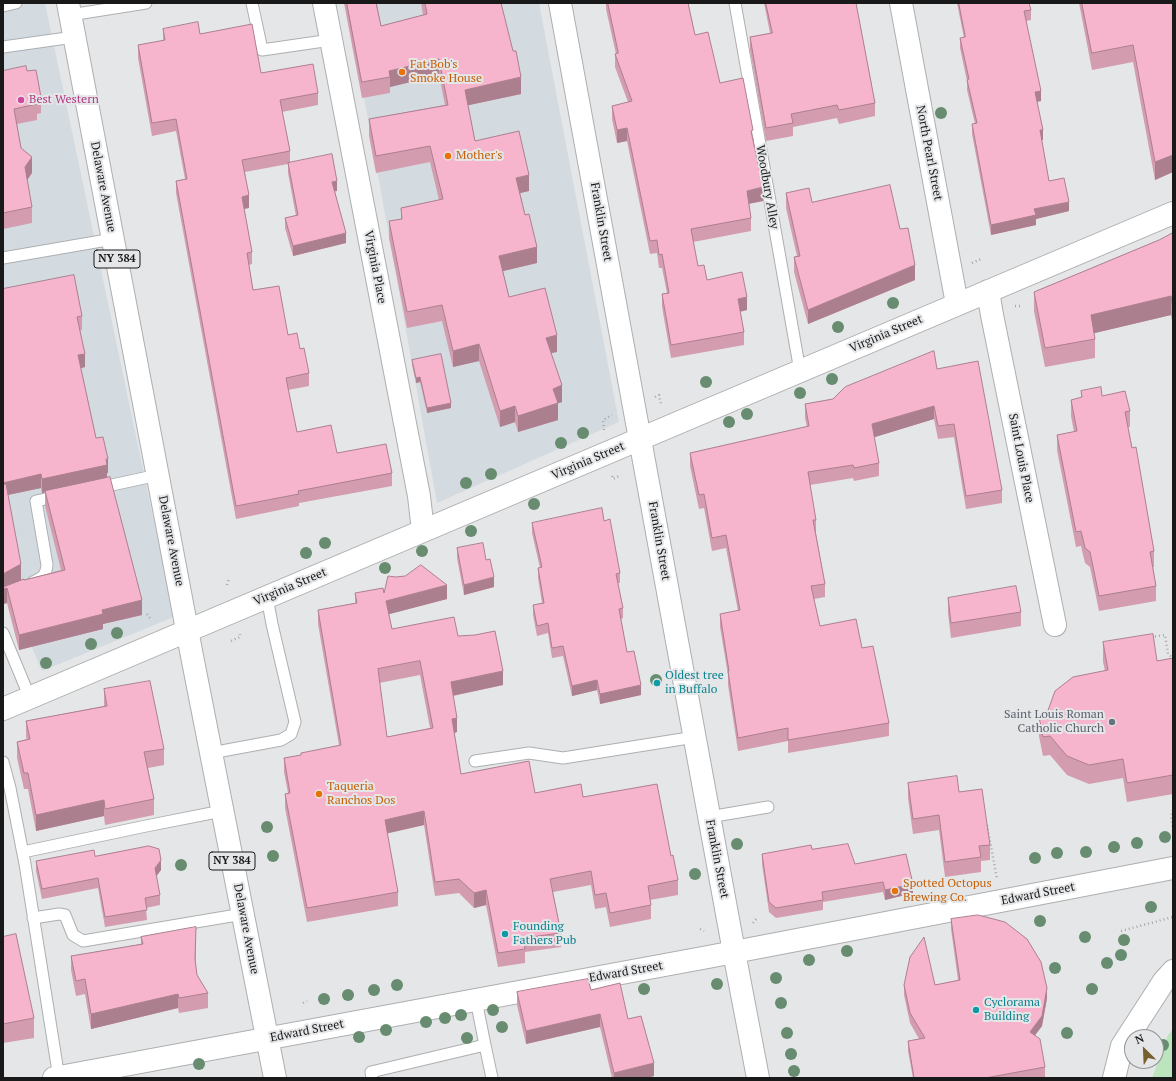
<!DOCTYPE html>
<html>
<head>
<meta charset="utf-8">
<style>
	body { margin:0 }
	#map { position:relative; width:1176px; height:1081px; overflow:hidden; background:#e5e6e8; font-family:"PT Serif",serif }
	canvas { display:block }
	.frame { position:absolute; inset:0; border:4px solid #19191a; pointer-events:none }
	.north { position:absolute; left:1124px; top:1029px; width:40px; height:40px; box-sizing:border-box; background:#e5e6e8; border:1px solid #939496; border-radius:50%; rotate:336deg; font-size:11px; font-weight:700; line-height:16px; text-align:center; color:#19191a }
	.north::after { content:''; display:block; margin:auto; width:14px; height:18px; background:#775f30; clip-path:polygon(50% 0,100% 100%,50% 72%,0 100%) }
</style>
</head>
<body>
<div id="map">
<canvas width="1176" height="1081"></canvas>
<div class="frame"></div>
<div class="north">N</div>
</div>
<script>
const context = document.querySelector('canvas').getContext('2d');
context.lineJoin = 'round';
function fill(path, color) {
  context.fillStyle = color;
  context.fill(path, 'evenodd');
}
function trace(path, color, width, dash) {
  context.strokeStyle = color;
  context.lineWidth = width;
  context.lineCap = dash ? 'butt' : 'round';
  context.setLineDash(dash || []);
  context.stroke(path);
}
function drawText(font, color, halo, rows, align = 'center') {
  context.font = font + ' "PT Serif",serif';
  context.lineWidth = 4;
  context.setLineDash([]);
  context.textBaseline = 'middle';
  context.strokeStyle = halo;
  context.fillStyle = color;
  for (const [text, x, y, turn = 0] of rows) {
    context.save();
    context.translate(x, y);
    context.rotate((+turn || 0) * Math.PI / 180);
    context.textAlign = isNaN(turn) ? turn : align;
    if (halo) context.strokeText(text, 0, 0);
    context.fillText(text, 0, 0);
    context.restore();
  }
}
fill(new Path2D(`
	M3,3h42l129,614 -132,54 -39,-90z
	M347,3h192l80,419 -182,81z`), '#d3dbe1');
fill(new Path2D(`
	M1173,1029v49h-21l16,-43z`), '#bce5bd');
const lane = new Path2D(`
	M252,3l10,47 69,-10
	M735,3l65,368
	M3,6l13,-3
	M70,15l76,-12
	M3,47l71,-10
	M3,258l110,-19
	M98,488l60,-13
	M33,582c9,-4 13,-6 14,-17l-11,-64 23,-5
	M3,633l27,65
	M211,753l70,-13 10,-6 4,-12 -23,-98 -5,-27
	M475,761l54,-8 34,5 132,-21
	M3,762l7,26 15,76 34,214
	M709,817l59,-10
	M23,852l123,-26 76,-15
	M33,918l26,-4 6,1 8,20 10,6 160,-27
	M476,1000l9,45
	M372,1078l-1,-6 114,-27 7,33`);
const street = new Path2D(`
	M324,3l95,493 4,35
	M560,3l174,949
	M901,3l56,301
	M988,291l4,24 63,310
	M3,709l1170,-496`);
const secondary = new Path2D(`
	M734,952l24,126
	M54,1078l654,-121 465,-89`);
const primary = new Path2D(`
	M68,3l124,653 83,422
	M1114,1078l8,-32 42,-65 9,-10`);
trace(lane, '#adafb0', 13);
trace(street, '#adafb0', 24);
trace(secondary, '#adafb0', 24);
trace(primary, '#adafb0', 24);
trace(new Path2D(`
	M972,263l9,-4
	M1015,306h6
	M655,397l4,-2 2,9
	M604,430l-1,-10 9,-5
	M612,476l1,3 8,-4
	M227,585l2,-7
	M147,614l3,4
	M1151,637l14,-2 3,19 5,4
	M231,641l9,-4v-3
	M1173,810l-2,6 2,14
	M987,825l10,54
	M753,923l5,-6
	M700,929l4,2
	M1121,931l52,-14
	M303,1003l4,-2`), '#a6a7a8', 2.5, [1, 3]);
trace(lane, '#fff', 11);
trace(street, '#fff', 22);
trace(secondary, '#fff', 22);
trace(primary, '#fff', 22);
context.fillStyle = '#678c6f';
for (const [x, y] of [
	[941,113],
	[893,303],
	[838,327],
	[832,379],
	[706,382],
	[800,393],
	[747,414],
	[729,422],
	[583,433],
	[561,443],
	[491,474],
	[466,483],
	[534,504],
	[471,531],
	[325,543],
	[422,551],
	[306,553],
	[385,568],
	[117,633],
	[91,644],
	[46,663],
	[656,680],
	[267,827],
	[1165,837],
	[1137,843],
	[737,844],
	[1114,847],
	[1086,852],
	[1057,853],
	[273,856],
	[1035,858],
	[181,865],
	[695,874],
	[1151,907],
	[1040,921],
	[1085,937],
	[1124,940],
	[847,951],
	[1121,955],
	[809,960],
	[1107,963],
	[1055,968],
	[776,978],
	[717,984],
	[397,985],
	[644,989],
	[1092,989],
	[374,990],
	[348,995],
	[324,999],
	[781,1003],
	[493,1010],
	[461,1015],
	[445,1018],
	[426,1022],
	[502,1027],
	[386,1030],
	[787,1033],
	[1067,1033],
	[359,1037],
	[467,1038],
	[1163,1045],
	[791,1054],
	[199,1064],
	[794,1071]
]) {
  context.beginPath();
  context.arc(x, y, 6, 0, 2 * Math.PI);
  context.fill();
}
fill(new Path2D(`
	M344,3h38l-5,1 4,22 42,-11 -2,-12h80l20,91 -53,11 7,36 54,50 -9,2 17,70 -34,8 6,26 48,55 -6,1 11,49 -4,1v17l-40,12 -3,-10 -15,5 -21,-66 -26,6 -11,-46 -35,7 -18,-90v-17l12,-2v-11l38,-8 -9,-38 -54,11 -7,-37v-17l76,-14 -6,-30 -49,12v6l-28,5z
	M606,3h82l7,32 25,48 33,54 10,64 -14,3 2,14v13l-58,11 5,24 9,14 40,30 -7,2 4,20v13l-73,13 -9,-51v-13l5,-1 -5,-25h-3l-2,-15 -7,1 -23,-113 -10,2 -5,-24v-13l16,-4 -13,-35v-13h1l-10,-45z
	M764,3h92l19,100v13l-36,8 -2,-6 -44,9v9l-27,5 -16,-91v-13l20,-4z
	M957,3h72l2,7v10l-5,1 15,80 -4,1 6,38h-2l8,41 20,30 -33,8v6l-45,10 -19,-101v-10h3l-8,-34v-9l-7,-33v-10h4z
	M1079,3h94v169l-18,8 -22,-118 -41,8z
	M163,29l37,5 61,39 57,20v12l-36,7 8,39v11l47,29h-2l11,52 -53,13 -8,-28v-10l11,-2 -8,-43v-9l-43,8 4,36 -5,1 8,43v12l-3,1 4,25 47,59 9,24v13l-21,4 9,42 40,21 55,20v13l-93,17v3l-63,13 -60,-326v-12l9,-2 -9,-48 -24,5 -14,-78v-13l25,-4z
	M3,71h24l14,26v16l-4,1v6l-20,4 4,24 11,25 -5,7 5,27v16l-29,6z
	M786,193l26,9 88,27 15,51 -107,44 -14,-52v-15l3,-1 -11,-48z
	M1173,233v94l-2,-12 -77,18 1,6v19l-50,9 -11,-56v-19l125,-52z
	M3,289l79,27v14h-2l5,37 -5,1 16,70 12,35h-1v5l35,137 -39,9v5l-84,21 -12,-47 -4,1zM41,488l1,5 3,-1v14l16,64 -37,10h-3l-13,-85z
	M412,360l39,48 -24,5 -7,-31 -4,1 -4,-18z
	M937,369l65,121v13l-36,6 -12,-72 -16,2 -4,-20 -60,18 5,26v13l-25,5 -1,-3 -43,7 6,35v13l9,51v13l-11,2 6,27 42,22 27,75v13l-101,17v-12l-50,10 -10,-66v-10l-8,-48v-13l18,-3 -12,-63 -14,3 -8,-43 -5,1 -9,-43v-13l117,-26 -2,-9v-14l28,-5z
	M1081,391l21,5 28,15v16h-2l26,124v16h-1l3,19v15l-57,10 -9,-44 -5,-4 -4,-17 -5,1 -19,-97v-15l17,-3 -3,-16v-16l10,-2z
	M604,521l16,52v10h-2l5,25v10l-2,1 6,33 14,43 -41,9 -3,-14 -25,6 -9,-40 -11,2 -4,-25 -11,3 -4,-21v-10l9,-2 -4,-25v-10h2l-8,-35v-10z
	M457,548l29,12 8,27 -30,8 -7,-37z
	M355,593h29l63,6 -58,15 3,15 66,7 45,49 -50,11 4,36 -3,1 7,41 74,19 48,4 88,59 7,24v15l-28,5 1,5v14l-41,8 -4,-20 -11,2 -4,-24 -38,7 8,41v14l-36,5v11l-27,4 -12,-62 -12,3 -15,-15 -24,3 -11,-71 -37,8 11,59v14l-91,16 -22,-114v-14l3,-1 -4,-21v-14l17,-3 38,-10 -21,-121v-14l37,-7zM420,675l10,53 -43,9 -8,-54z
	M948,598l73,14v14l-70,12 -3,-25z
	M1103,642l54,19 16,-3v136l-46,8 -4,-24 -34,6 -22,-9 -17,-20 -7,1 -4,-20v-19l7,-1 59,-45 -2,-9z
	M104,689l60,60v16l-16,3 6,31v16l-49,10 -1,-9 -68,15 -8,-42h-4l-7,-31v-16l10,-3 -1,-2v-16l78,-15z
	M908,783l51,9 31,53v15l-9,1v11l-36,5 -6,-47 -26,4 -5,-36z
	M812,849l43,15 58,29 -28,7 -2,-8 -60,10v8l-47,8 -7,-6 -7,-48v-10z
	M95,856l66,14 -5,6 4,19v10l-14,3 1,12 -42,7 -7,-39 -56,11 -6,-28v-10z
	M951,919l96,79 -5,28 -7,9 10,32v10l-4,1h-128l-5,-27v-10l11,-2 -9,-16 -6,-28v-10h31l23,-5 -7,-51z
	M3,937l31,81v20l-31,5z
	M141,937l55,5 -1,20 2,13 11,18v15l-29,5 -1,-5 -87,21 -6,-35 -9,2 -5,-26v-14l70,-12z
	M591,990l37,29 26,57 -7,2h-35l-12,-51 -74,17 -9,-39v-13z`), '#d49caf');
fill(new Path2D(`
	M439,59v16l-49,12v-10l-1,-6z
	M521,77v17l-56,12v-16z
	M1041,91v10l-6,1v-10z
	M627,128v13l-10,2v-13z
	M1040,130h3v10h-3z
	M1173,155v17l-18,8v-18z
	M32,157v16l-7,10v-16z
	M529,175v16l-13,3v-16z
	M337,181v10l-5,1v-10z
	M763,187v14l-16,3v-13z
	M249,195v13l-7,1v-12z
	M1069,202v9l-33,8v6l-45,10v-10l43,-16z
	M346,233v10l-53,13v-10z
	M537,247v16l-38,9v-16z
	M915,265v15l-107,44v-14z
	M1171,296v19l-80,19v-19z
	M747,297v13l-9,2v-13z
	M557,335v17l-11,2v-16z
	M479,344v17l-26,6v-16z
	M85,354v13l-7,2v-14z
	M420,377v5l-4,1v-5z
	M562,385v17l-9,3v-16z
	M451,403v5l-24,5v-5z
	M558,403v17l-40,12v-16z
	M515,406v16l-15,5v-16z
	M934,406v13l-62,19v-14z
	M108,459v14h-1v6l-65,14v-14z
	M41,474v14l-38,8v-13z
	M21,564v16l-18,9v-15z
	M494,577v10l-30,8v-10z
	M447,585v14l-61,16v-14z
	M7,588v15l-4,1v-15z
	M142,600v15l-39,9v5l-84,21v-15l83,-25z
	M503,671v14l-52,11v-14z
	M597,680v10l-25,6v-10z
	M641,685v10l-41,9v-10z
	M457,718v14l-5,2v-15z
	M104,800v16l-68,15v-16z
	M424,811v14l-39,9v-14z
	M161,860v10l-6,8v-10z
	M913,884v9l-28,7v-10z
	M486,890v15l-12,3v-15z
	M196,927v15l-1,32v-15z
	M1047,988v10l-5,28 -12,16v-10z
	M178,994v14l-87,21v-15z
	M600,1014v13l-74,17v-13z
	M654,1063v13l-7,2h-33v-5z`), '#ac7f8f');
const building = new Path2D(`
	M347,3h29l5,23 46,-12 -2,-11h76l12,48h3l5,26 -56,13 10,51 44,-10 10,44 -13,3 9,37 4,-1 8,33 -38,9 10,41 36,-9 12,47 -11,3 16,47 -9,4 5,14 -40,13 -3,-10 -15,5 -21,-67 -26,7 -11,-46 -35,7 -18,-91 13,-2 -1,-11 42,-9 -13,-53 -54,10 -7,-37 79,-14 -9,-46 -50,12 1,6 -28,5z
	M608,3h80l7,32 13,-3 12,51 23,-5 10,52 -2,1 12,56 -16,4 4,27 -60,11 7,37 6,-1 3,15 35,-8 5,25 -9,2 6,33 -73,13 -9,-51 7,-1 -7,-39 -3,1 -2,-15 -7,1 -23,-113 -10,2 -5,-24 20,-5 -17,-47 3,-1z
	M766,3h90l19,100 -36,7 -2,-5 -46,9 2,9 -27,5 -16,-91 22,-4z
	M959,3h70l2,7 -7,1 17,80 -6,1 8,38h-3l9,51 15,-3 5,24 -35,7 2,6 -45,10 -19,-101 5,-1 -10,-43 2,-1 -9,-41 5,-1z
	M1082,3h91v152l-18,7 -22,-117 -41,8z
	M198,22l2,12 52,-10 9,49 52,-9 5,29 -38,7 10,51 -48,9 7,35 -7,2 10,55 -5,1 6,37 26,-4 9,49 9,-2 3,16 4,-1 5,25 -23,5 11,54 34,-7 6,28 49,-9 6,29 -94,18 1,3 -63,12 -60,-325 11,-2 -11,-60 -24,4 -14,-78 27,-5 -2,-11z
	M26,66l1,5 9,-1 5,27 -5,1 1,6 -23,5 7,39 11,9 -7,10 7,40 -29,6v-142z
	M332,154l5,27 -5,1 14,51 -53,13 -8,-28 13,-3 -10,-52z
	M890,185l10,44 8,-1 7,37 -107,45 -14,-53 6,-1 -14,-63 23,-5 3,14z
	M1173,233v75l-2,-12 -80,19 4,24 -50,9 -11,-56 125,-52z
	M74,275l8,41 -5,1 8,37 -7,1 18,83 7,-1 5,22h-2l1,6 -65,14 -1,-5 -38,9v-194z
	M934,351l3,18 41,-8 24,129 -36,6 -12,-72 -16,2 -4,-20 -62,18 7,39 -25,5 -1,-3 -45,7 8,48h-3l12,64 -14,2 9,40 36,-7 6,29 11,-2 16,77 -101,17v-12l-50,10 -10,-67h1l-9,-57 20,-4 -14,-75 -14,3 -8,-44 -5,1 -9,-42 119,-27 -4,-22 28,-5 12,-12z
	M441,354l10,49 -24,5 -7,-31 -4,1 -4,-18z
	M1101,387l1,9 23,-5 5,20 -5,1 7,36 4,-1 18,104 -4,1 6,34 -57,10 -9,-44 -5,-4 -4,-17 -5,1 -19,-97 20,-4 -6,-31 11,-3 -1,-6z
	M110,477l32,123 -40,10 1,4 -84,21 -12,-47 -4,1v-2l21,-8v1l41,-10 -20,-79z
	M6,484l15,80 -18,10v-89z
	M602,508l2,13 6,-2 10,54 -4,1 7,34 -4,1 8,43 7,-1 7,34 -41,9 -3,-14 -25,6 -9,-40 -11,2 -4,-25 -11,3 -4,-21 11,-2 -6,-35 4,-1 -10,-44z
	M483,543l3,17 4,-1 4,18 -30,8 -7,-37z
	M421,565l26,20 -61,16 6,28 62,-12 4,19 17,-1 20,-4 8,40 -52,11 6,36 -5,1 9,55 68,-13 6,32 46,-9 2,13 74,-13 14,72 2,-1 5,25 -30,6 3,19 -41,8 -4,-20 -11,2 -4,-24 -41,8 11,54 -38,5 2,11 -27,4 -12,-63 -12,3 -15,-14 -24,3 -11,-71 -39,9 13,72 -91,16 -22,-114 5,-1 -6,-35 17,-3v-2l40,-8 -23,-135 39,-7 -2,-10 28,-5 1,5 4,-17 8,1 9,-1zM420,661l13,67 -46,9 -9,-68z
	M1016,586l5,26 -70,11 -3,-25z
	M1153,634l4,27 16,-3v117l-46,8 -4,-24 -34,6 -22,-9 -17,-20 -7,1 -4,-20 7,-1 9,-25 18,-14 35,-7 -5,-28z
	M150,681l14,68 -20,3 10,47 -49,10 -1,-9 -68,15 -8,-42h-4l-7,-31 13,-3 -4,-18 81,-15 -3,-17z
	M957,776l2,16 23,-3 8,56 -11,1 2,11 -36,5 -6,-47 -26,4 -5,-36z
	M848,844l7,20 51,-10 7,30 -28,6 -2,-8 -61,10 1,8 -47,8 -7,-6 -7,-48 49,-9 1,4z
	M149,846l10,3 2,11 -6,8 5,27 -15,3 2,12 -42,7 -7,-39 -56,11 -6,-28 58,-11 1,6z
	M978,915l27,7 22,17 14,23 6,26 -5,28 -12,16 10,7 5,28 -60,11h-71l-6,-37 17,-3 -15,-25 -6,-28 6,-28 14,-20 11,48 25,-5 -9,-61z
	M196,927l-1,32 2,16 11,18 -29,5 -1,-4 -87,20 -6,-35 -9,2 -5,-25 72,-12 -2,-7z
	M16,934l18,84 -31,6v-87z
	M588,979l3,11 29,-7 8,36 13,-3 13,47 -40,10 -14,-59 -74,17 -9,-39z`);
fill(building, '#f6b5cc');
trace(building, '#ac7f8f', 1);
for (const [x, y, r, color] of [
	[402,72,4,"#e8710a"],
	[21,100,4,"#d1479c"],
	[448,156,4,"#e8710a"],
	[657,683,4,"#0f9aa8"],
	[1112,722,4,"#6b7280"],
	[319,794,4,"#e8710a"],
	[895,891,4,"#e8710a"],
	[505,934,4,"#0f9aa8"],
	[976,1010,4,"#0f9aa8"]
]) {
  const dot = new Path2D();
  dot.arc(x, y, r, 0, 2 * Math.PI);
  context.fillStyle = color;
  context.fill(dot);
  trace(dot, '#e5e6e8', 1.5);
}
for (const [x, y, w] of [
	[117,259,46],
	[232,861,46]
]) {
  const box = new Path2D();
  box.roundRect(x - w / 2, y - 9, w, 18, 3);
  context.fillStyle = '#e5e6e8';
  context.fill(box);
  trace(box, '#19191a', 1);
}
drawText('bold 11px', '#19191a', null, [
	["NY 384",117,259],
	["NY 384",232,861]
]);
drawText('12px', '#c56008', '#e5e6e8', [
	["Fat Bob's",410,65],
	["Smoke House",410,79],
	["Mother's",456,156],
	["Taqueria",327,787],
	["Ranchos Dos",327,801],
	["Spotted Octopus",903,884],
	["Brewing Co.",903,898]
], 'left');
drawText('12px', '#b23c85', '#e5e6e8', [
	["Best Western",29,100]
], 'left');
drawText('12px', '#19191a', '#e5e6e8', [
	["North Pearl Street",929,153,79],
	["Delaware Avenue",103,187,79],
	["Woodbury Alley",767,187,80],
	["Franklin Street",601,222,80],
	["Virginia Place",375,267,79],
	["Virginia Street",886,334,-23],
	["Saint Louis Place",1021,458,79],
	["Virginia Street",588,461,-23],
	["Delaware Avenue",171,541,79],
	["Franklin Street",659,541,80],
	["Virginia Street",290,587,-23],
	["Franklin Street",717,859,79],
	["Edward Street",1038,894,-11],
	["Delaware Avenue",246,929,79],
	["Edward Street",626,972,-10],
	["Edward Street",307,1031,-11]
]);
drawText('12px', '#0d838f', '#e5e6e8', [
	["Oldest tree",665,676],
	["in Buffalo",665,690],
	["Founding",513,927],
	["Fathers Pub",513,941],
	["Cyclorama",984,1003],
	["Building",984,1017]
], 'left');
drawText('12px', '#5b616d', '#e5e6e8', [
	["Saint Louis Roman",1104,715],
	["Catholic Church",1104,729]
], 'right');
</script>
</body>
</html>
